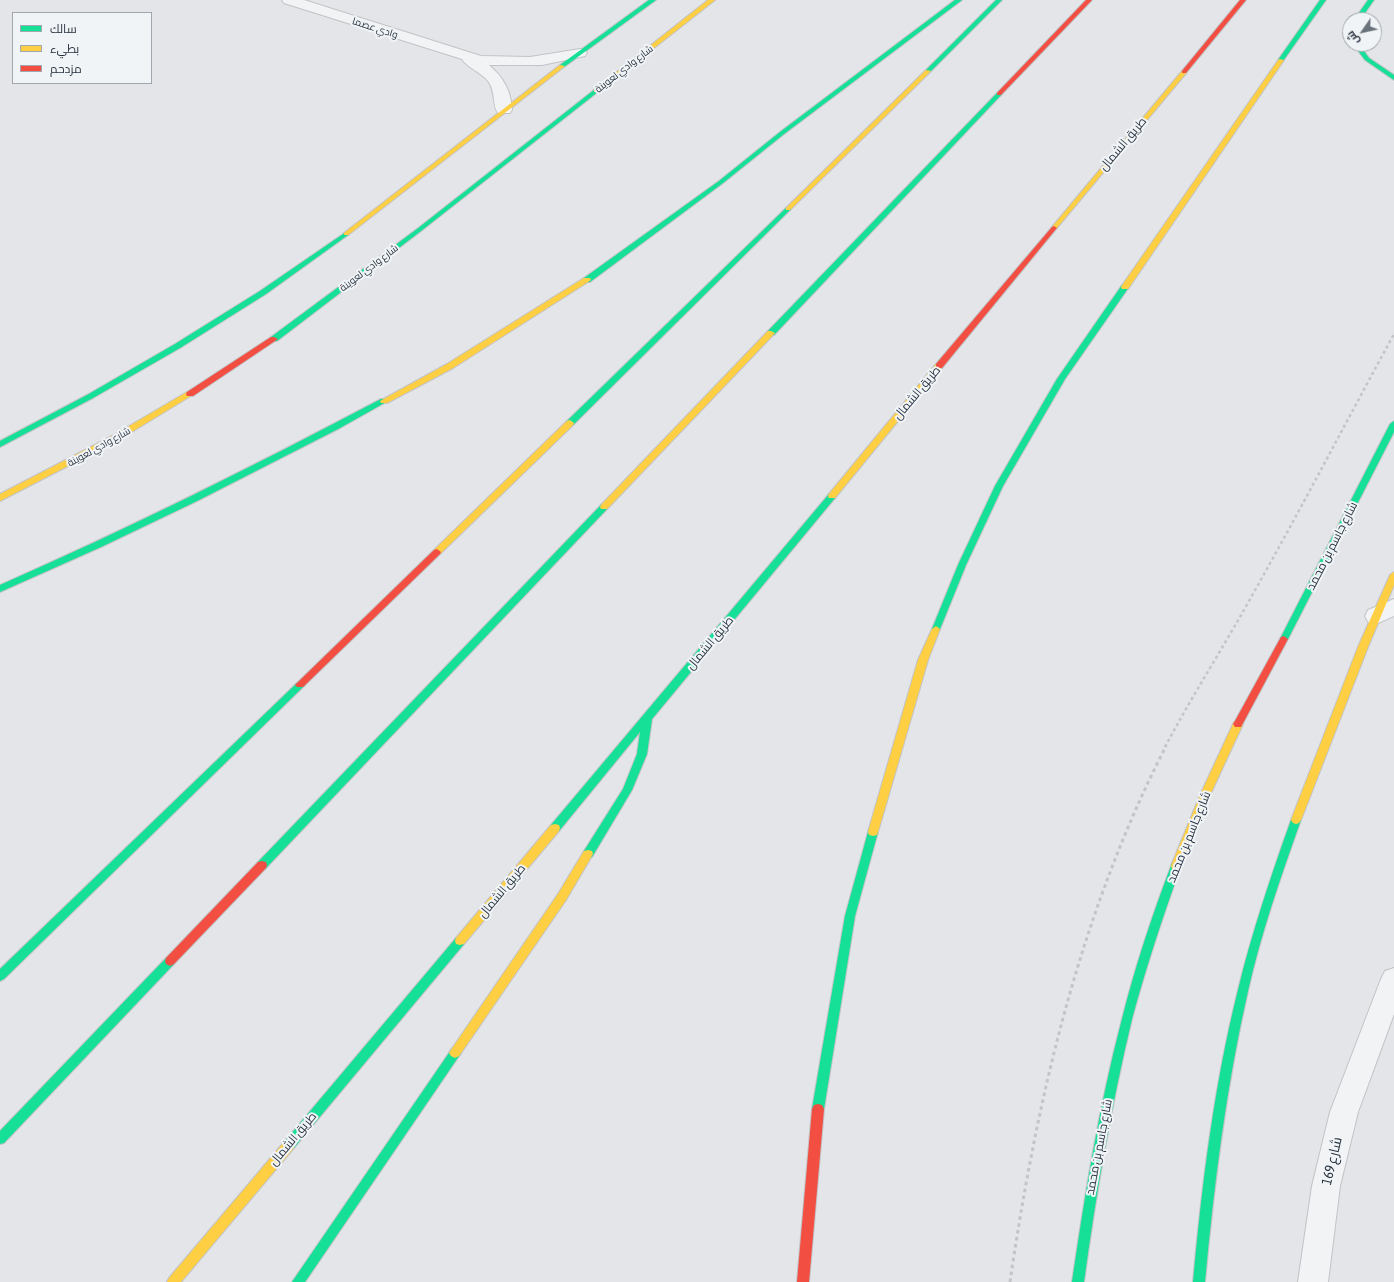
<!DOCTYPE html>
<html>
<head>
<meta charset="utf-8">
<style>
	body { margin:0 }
	#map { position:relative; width:1394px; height:1282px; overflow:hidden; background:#e3e5e8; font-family:"Asap Condensed",Cairo,sans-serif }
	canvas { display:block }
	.legend { position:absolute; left:12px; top:12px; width:140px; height:72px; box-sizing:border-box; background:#f1f4f7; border:1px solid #a1a7ae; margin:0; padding:5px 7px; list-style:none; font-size:12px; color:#293441 }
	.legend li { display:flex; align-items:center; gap:8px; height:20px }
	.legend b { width:20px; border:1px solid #a1a7ae }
	.north { position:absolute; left:1342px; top:12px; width:40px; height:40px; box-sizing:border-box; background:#f1f4f7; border:1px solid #a1a7ae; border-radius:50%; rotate:236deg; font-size:11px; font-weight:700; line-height:16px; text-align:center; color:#293441 }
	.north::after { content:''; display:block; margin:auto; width:14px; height:18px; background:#6a727b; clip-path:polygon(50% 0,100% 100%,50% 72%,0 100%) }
</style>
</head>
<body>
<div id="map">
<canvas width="1394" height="1282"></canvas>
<ul class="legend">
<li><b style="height:5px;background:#16e098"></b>سالك</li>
<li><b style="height:5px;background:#ffcf43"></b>بطيء</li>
<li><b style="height:5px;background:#f24e42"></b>مزدحم</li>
</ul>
<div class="north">ش</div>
</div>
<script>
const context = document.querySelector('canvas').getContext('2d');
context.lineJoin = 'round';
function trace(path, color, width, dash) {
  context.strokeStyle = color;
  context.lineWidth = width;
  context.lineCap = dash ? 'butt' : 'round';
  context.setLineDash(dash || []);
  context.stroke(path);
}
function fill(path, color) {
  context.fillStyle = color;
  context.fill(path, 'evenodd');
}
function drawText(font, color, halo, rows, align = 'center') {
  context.font = font + ' "Asap Condensed",Cairo,sans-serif';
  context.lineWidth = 4;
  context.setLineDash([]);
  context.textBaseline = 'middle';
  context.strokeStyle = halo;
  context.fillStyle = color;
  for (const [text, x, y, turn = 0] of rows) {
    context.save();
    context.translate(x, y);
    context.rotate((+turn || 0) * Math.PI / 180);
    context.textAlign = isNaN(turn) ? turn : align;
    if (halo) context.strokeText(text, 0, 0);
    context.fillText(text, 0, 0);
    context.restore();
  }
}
const street = new Path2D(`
	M282,0h22l177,56 49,1 50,-8 5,1 2,3 -2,3 -43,9h-53c15,13 22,26 23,45l-2,3h-12c-6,-8 -2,-22 -10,-32 -6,-8 -23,-15 -26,-22l-178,-56z
	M1394,599v17l-18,8 -8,-2 -3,-6 3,-6z
	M1394,968v46l-36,98 -18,74 -12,96h-30l14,-96 18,-74 51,-133 4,-8z`);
const fast = new Path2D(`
	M649,0h7l-92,67h-4v-2z
	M955,0h7l-178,134 -61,49 -133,99h-6v-4l135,-97 61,-49z
	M996,0h6l-72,72h-4v-2z
	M1320,0h6l-43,61h-4l-1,-1z
	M1368,0h6l-14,20h-6z
	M1353,44h6l10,14 25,17v5l-29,-20z
	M594,90l5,1 -178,140 -144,110h-6v-4l146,-108z
	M997,93l5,1 -228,241h-6v-4z
	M788,207l3,2 -1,1 -217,215h-6l-1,-2 1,-2 219,-213z
	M346,232l2,1v2l-82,59 -86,54 -87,50 -93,49v-6l87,-46 88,-51 85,-53z
	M1122,285h6l1,2 -64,92 -62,107 -37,79 -26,64 -1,2h-6l-1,-2 26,-64 37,-79 62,-107z
	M381,399h6l1,2 -48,27 -143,73 -96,46 -101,45v-7c130,-57 256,-120 381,-186z
	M1394,421v11l-106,207 -4,3 -3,-1 -1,-2 110,-215z
	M832,493l4,3 -1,2 -183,221 -5,35 -15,36 -40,67 -4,1 -4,-1 -1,-3 1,-3 39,-62 14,-35 3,-22 -81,99 -4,1 -4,-1 -1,-3 1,-3 278,-331z
	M604,504l3,1 1,2 -1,2 -341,359 -4,1 -4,-1 -1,-3 1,-3 343,-357z
	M300,682l3,1 2,2 -2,2 -299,292 -4,2v-12l297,-286z
	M1296,816l3,1 2,3c-20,56 -40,113 -53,171 -22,96 -34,193 -43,291h-12c9,-98 21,-196 45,-292 14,-58 33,-114 53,-170l2,-3z
	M873,828l4,1 1,3 -23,84 -31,193 -2,4 -4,1 -4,-1 -2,-4 33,-193 23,-84 1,-3z
	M1176,862l4,1 1,3c-18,50 -35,101 -49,153 -21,87 -36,175 -48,263h-12c13,-88 27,-176 50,-263 13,-52 30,-103 49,-153l1,-3z
	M460,937l4,1 1,3 -1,3 -171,205 -4,1 -4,-1 -2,-4 2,-4 171,-203z
	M170,956l4,2 1,3 -1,3 -170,179 -4,1v-13l166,-173z
	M455,1048l4,2 2,3 -2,3 -154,226h-13l159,-232z`);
const slow = new Path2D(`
	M708,0h7l-117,92h-4v-2z
	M1279,59l5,1 -156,229h-6l-1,-2z
	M560,65l5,1 -217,169h-4v-2z
	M926,70l5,1 -141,139h-4v-2z
	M1182,71l5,1 -131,157h-4v-2z
	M584,278h6l1,2 -138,88 -66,35h-6l-1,-2 67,-37z
	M768,331h3l4,2 -168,176h-6l-1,-2 1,-2z
	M936,364h6l1,2 -108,132h-6l-1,-2 1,-2z
	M187,392h6l1,2 -74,45 -120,62v-7l114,-59z
	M570,420l4,3 -1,2 -133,129h-6l-1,-2 1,-2 133,-129z
	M1394,572v13l-26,62 -67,173 -2,3 -3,1 -3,-1 -2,-3 67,-173 32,-72z
	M936,626l4,3 -12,31 -50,172 -1,3 -4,1 -4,-1 -1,-3 50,-172 14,-31z
	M1238,720l3,1 2,3 -32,69 -30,73 -1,3 -4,1 -4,-1 -1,-3 30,-73 32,-69 2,-3z
	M555,824l4,1 1,3 -1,3 -95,113 -4,1 -4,-1 -1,-3 1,-3 95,-113z
	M588,850l4,1 1,3 -27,46 -107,156 -4,2 -4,-2 -2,-3 2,-3 107,-156 26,-43z
	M289,1140l4,1 2,4 -2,4 -112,133h-14l2,-4 116,-137z`);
const jam = new Path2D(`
	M1086,0h6l-91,95h-4v-2z
	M1240,0h6l-60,73h-4v-2z
	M1054,226l3,2 -1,1 -114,139h-6v-4l116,-137z
	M271,337h3l4,2 -85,57h-6l-1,-2 1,-2z
	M437,549l4,3 -1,2 -137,133h-6l-2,-2 2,-2 137,-133z
	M1284,636l4,3 -47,88h-6l-2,-3 2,-3 46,-84z
	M262,861l4,1 1,3 -1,3 -92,96 -4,2 -4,-2 -1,-3 1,-3 92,-96z
	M818,1104l4,1 2,4 -15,173h-12l15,-173 2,-4z`);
trace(street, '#c1c3c6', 2);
trace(fast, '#c1c3c6', 2);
trace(slow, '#c1c3c6', 2);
trace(jam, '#c1c3c6', 2);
trace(new Path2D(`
	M1165,747c28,-53 60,-102 89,-155 48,-85 93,-172 140,-258`), '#c2c4c8', 2.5, [3, 3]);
trace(new Path2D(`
	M1010,1282c27,-185 70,-368 156,-536`), '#c2c4c8', 3, [3.5, 3.5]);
fill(street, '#f2f3f5');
fill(fast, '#16e098');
fill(slow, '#ffcf43');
fill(jam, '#f24e42');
drawText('10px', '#293441', '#f1f4f7', [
	["وادي عصما",375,28,18],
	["شارع وادي لعوينة",624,69,-38],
	["شارع وادي لعوينة",369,268,-37],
	["شارع وادي لعوينة",99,447,-29]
]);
drawText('12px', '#293441', '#f1f4f7', [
	["طريق الشمال",1123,144,-50],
	["طريق الشمال",917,393,-50],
	["شارع جاسم بن محمد",1332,546,-63],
	["طريق الشمال",710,643,-50],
	["شارع جاسم بن محمد",1189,837,-68],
	["طريق الشمال",502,891,-50],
	["طريق الشمال",293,1139,-50],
	["شارع جاسم بن محمد",1099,1147,-79]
]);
drawText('14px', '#293441', '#f1f4f7', [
	["شارع 169",1332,1161,-77]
]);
</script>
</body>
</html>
